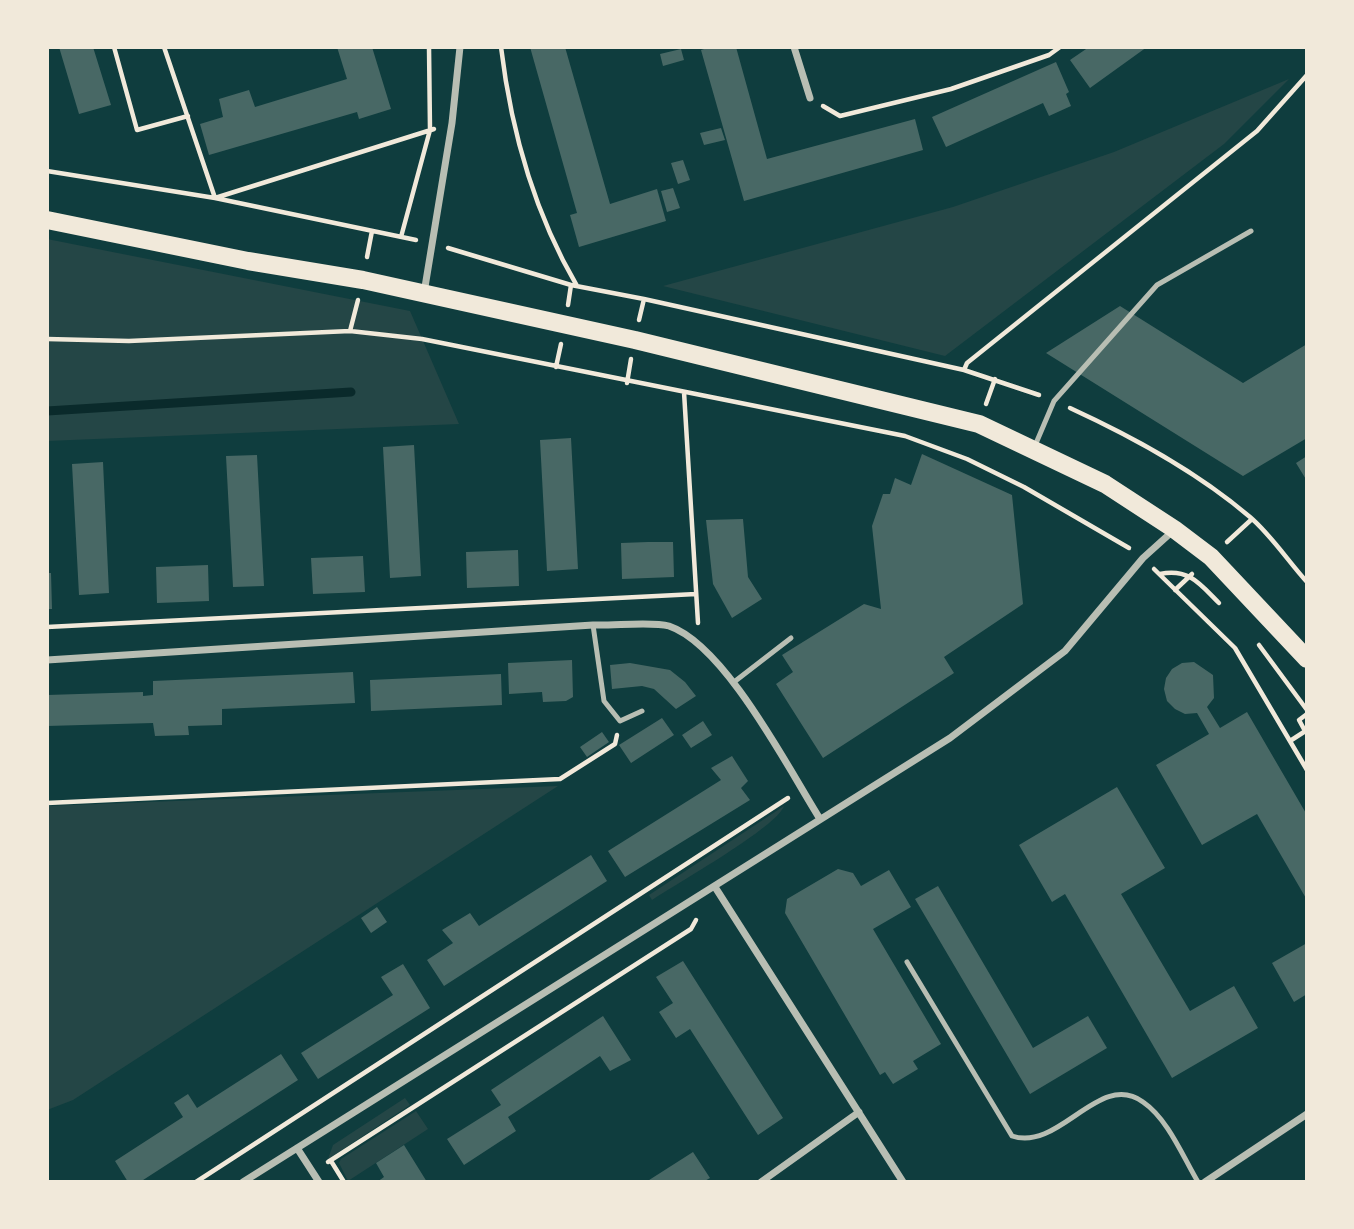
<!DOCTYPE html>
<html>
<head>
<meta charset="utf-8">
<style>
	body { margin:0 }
	#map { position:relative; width:1354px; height:1229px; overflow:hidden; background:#0f3d3e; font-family:Figtree,sans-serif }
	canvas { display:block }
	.frame { position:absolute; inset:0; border:49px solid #f1e9da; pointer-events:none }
</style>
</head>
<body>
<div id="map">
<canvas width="1354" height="1229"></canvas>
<div class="frame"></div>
</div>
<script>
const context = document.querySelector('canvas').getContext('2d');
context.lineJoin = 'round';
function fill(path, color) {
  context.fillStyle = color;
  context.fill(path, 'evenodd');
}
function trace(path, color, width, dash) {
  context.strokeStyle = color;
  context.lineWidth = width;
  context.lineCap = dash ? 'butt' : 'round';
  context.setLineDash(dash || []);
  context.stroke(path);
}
fill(new Path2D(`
	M1289,79l-65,65 -279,212 -282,-70 290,-79 161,-55z
	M47,239l363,72 49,113 -412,17z
	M558,786l-485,314 -26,10v-304z
	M784,806c-7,21 -108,78 -132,94l-3,-5z
	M405,1098l5,7 -82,54 5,-14z
	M416,1111l12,18 -80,52 -9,-18 2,-4z`), '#244646');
trace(new Path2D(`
	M47,411l304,-19`), '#0a2a2b', 9);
fill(new Path2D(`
	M59,47h34l18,58 -32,9z
	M337,47h35l19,62 -32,10 -2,-7 -148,43 -9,-31 23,-7 -4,-18 30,-9 6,17 92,-28z
	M530,47h35l45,157 47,-15 9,32 -87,26 -9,-32 7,-2z
	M710,47h26l31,112 148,-40 8,31 -179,51 -43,-151z
	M1089,47h58l-57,41 -20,-28z
	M681,49l3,11 -21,6 -3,-12z
	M1056,62l13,30 -3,2 5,12 -22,10 -6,-13 -97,44 -14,-30z
	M721,128l4,12 -21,5 -4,-12z
	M683,160l7,20 -12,4 -7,-21z
	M673,188l7,20 -13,4 -6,-21z
	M1120,306l123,77 64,-39v94l-64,38 -197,-123z
	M571,438l7,131 -31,2 -7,-131z
	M414,445l7,131 -31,2 -7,-131z
	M922,454l90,41 11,109 -79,53 10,16 -131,85 -47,-74 17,-12 -11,-17 82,-51 17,5 -9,-83 11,-32h7l5,-16 16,7z
	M257,455l7,131 -31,1 -7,-131z
	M1307,456v25l-11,-18z
	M103,462l6,131 -30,2 -7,-131z
	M743,519l5,58 14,22 -30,19 -19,-34 -7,-64z
	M648,542h25l1,35 -52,2 -1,-36z
	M518,550l1,36 -52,2 -1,-36z
	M363,556l2,36 -52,2 -2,-36z
	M208,565l1,36 -52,2 -1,-36z
	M47,573h4l1,36h-5z
	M572,660l1,37 -7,4 -23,1 -1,-10 -33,2 -1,-31z
	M1194,662l19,13 1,23 -7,9 13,21 27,-16 60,103v85l-50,-86 -55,31 -46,-80 53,-31 -12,-21 -12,1 -10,-5 -8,-8 -3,-12 2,-11 6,-9 10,-6z
	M630,663l40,7 15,12 11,14 -20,13 -22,-20 -12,-3 -30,3 -2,-24z
	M353,672l2,31 -133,6v16l-34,1 1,9 -34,1 -2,-13 -106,3v-31l96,-3v4l10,-1v-14z
	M501,674l1,31 -131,6 -1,-31z
	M662,718l12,17 -43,28 -12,-18z
	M703,721l9,14 -21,13 -9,-13z
	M602,732l7,10 -22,15 -7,-10z
	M732,756l16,25 -7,7 9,12 -125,77 -17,-26 113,-71 -10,-12z
	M1117,787l48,81 -44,26 69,117 44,-25 24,42 -86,50 -107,-184 -13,8 -33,-57z
	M591,855l16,26 -163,105 -17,-26 26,-17 -11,-13 28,-17 9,13z
	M838,869l15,4 8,13 28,-16 22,37 -38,22 68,115 -28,17 5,8 -25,15 -8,-12 -5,3 -95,-162 2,-14z
	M938,886l95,162 55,-32 19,32 -77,46 -115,-195z
	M377,907l10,15 -16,11 -10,-15z
	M1307,943v51l-13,8 -22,-39z
	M683,961l100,157 -25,17 -68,-106 -14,9 -17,-26 14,-9 -17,-26z
	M403,964l27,44 -112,71 -17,-26 92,-58 -12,-18z
	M603,1016l28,44 -21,11 -10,-15 -92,61 8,14 -52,34 -17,-26 54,-34 -10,-15z
	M281,1054l17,26 -158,102h-12l-13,-21 68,-44 -9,-14 14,-9 9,14z
	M404,1145l23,37h-50l7,-5 -8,-14z
	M693,1152l17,26 -7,4h-57z`), '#486865');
trace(new Path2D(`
	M114,47l23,83 51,-14
	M164,47l51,151 201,42
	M501,47c10,83 34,167 76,239
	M823,106l17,10 111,-27 98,-34 11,-8
	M47,171l168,27 219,-69
	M401,237l29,-107 -1,-83
	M448,248l123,37 73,14
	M367,257l5,-26
	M568,305l3,-20
	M639,320l5,-21 320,71 75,25
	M350,331l8,-31
	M47,339l82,2 221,-10 72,8 483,97 62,23 57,28 105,61
	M556,367l5,-23
	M964,370l3,-7 290,-232 50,-56
	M627,383l4,-24
	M684,392l14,231
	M986,404l9,-25
	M1070,408c63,29 126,63 180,109 21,18 38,44 57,65
	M1227,542l25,-23
	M1154,569l81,79 72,122
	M1160,574c29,-6 40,10 59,29
	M1175,590l17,-16
	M47,627l649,-33
	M1259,645l48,65
	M1305,731l-6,-11 8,-6
	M1290,741l17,-11
	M47,803l513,-24 55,-35 2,-9
	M331,1161l13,21
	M328,1162l363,-233 5,-9
	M196,1182l592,-384`), '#f1e9da', 4.5);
trace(new Path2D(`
	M1034,448l20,-47 103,-116 94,-54
	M593,625l11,76 16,20 22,-10
	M734,682l57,-44
	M907,962l105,174c48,16 87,-66 131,-34 25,17 40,55 55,80`), '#b8beb3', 5);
trace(new Path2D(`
	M794,47l16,51
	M424,293l28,-170 8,-76
	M47,660l546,-35c21,1 58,-4 76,1 56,19 119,142 151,193
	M715,887l188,295
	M297,1148l22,34
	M243,1182l707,-444 115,-87 78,-93 31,-28
	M761,1182l98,-70
	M1205,1182l102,-68`), '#b8beb3', 7);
trace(new Path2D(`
	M47,220l201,41 115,19 272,60 344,84 126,60 69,45 37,28 96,102`), '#f1e9da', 18);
</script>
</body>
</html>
